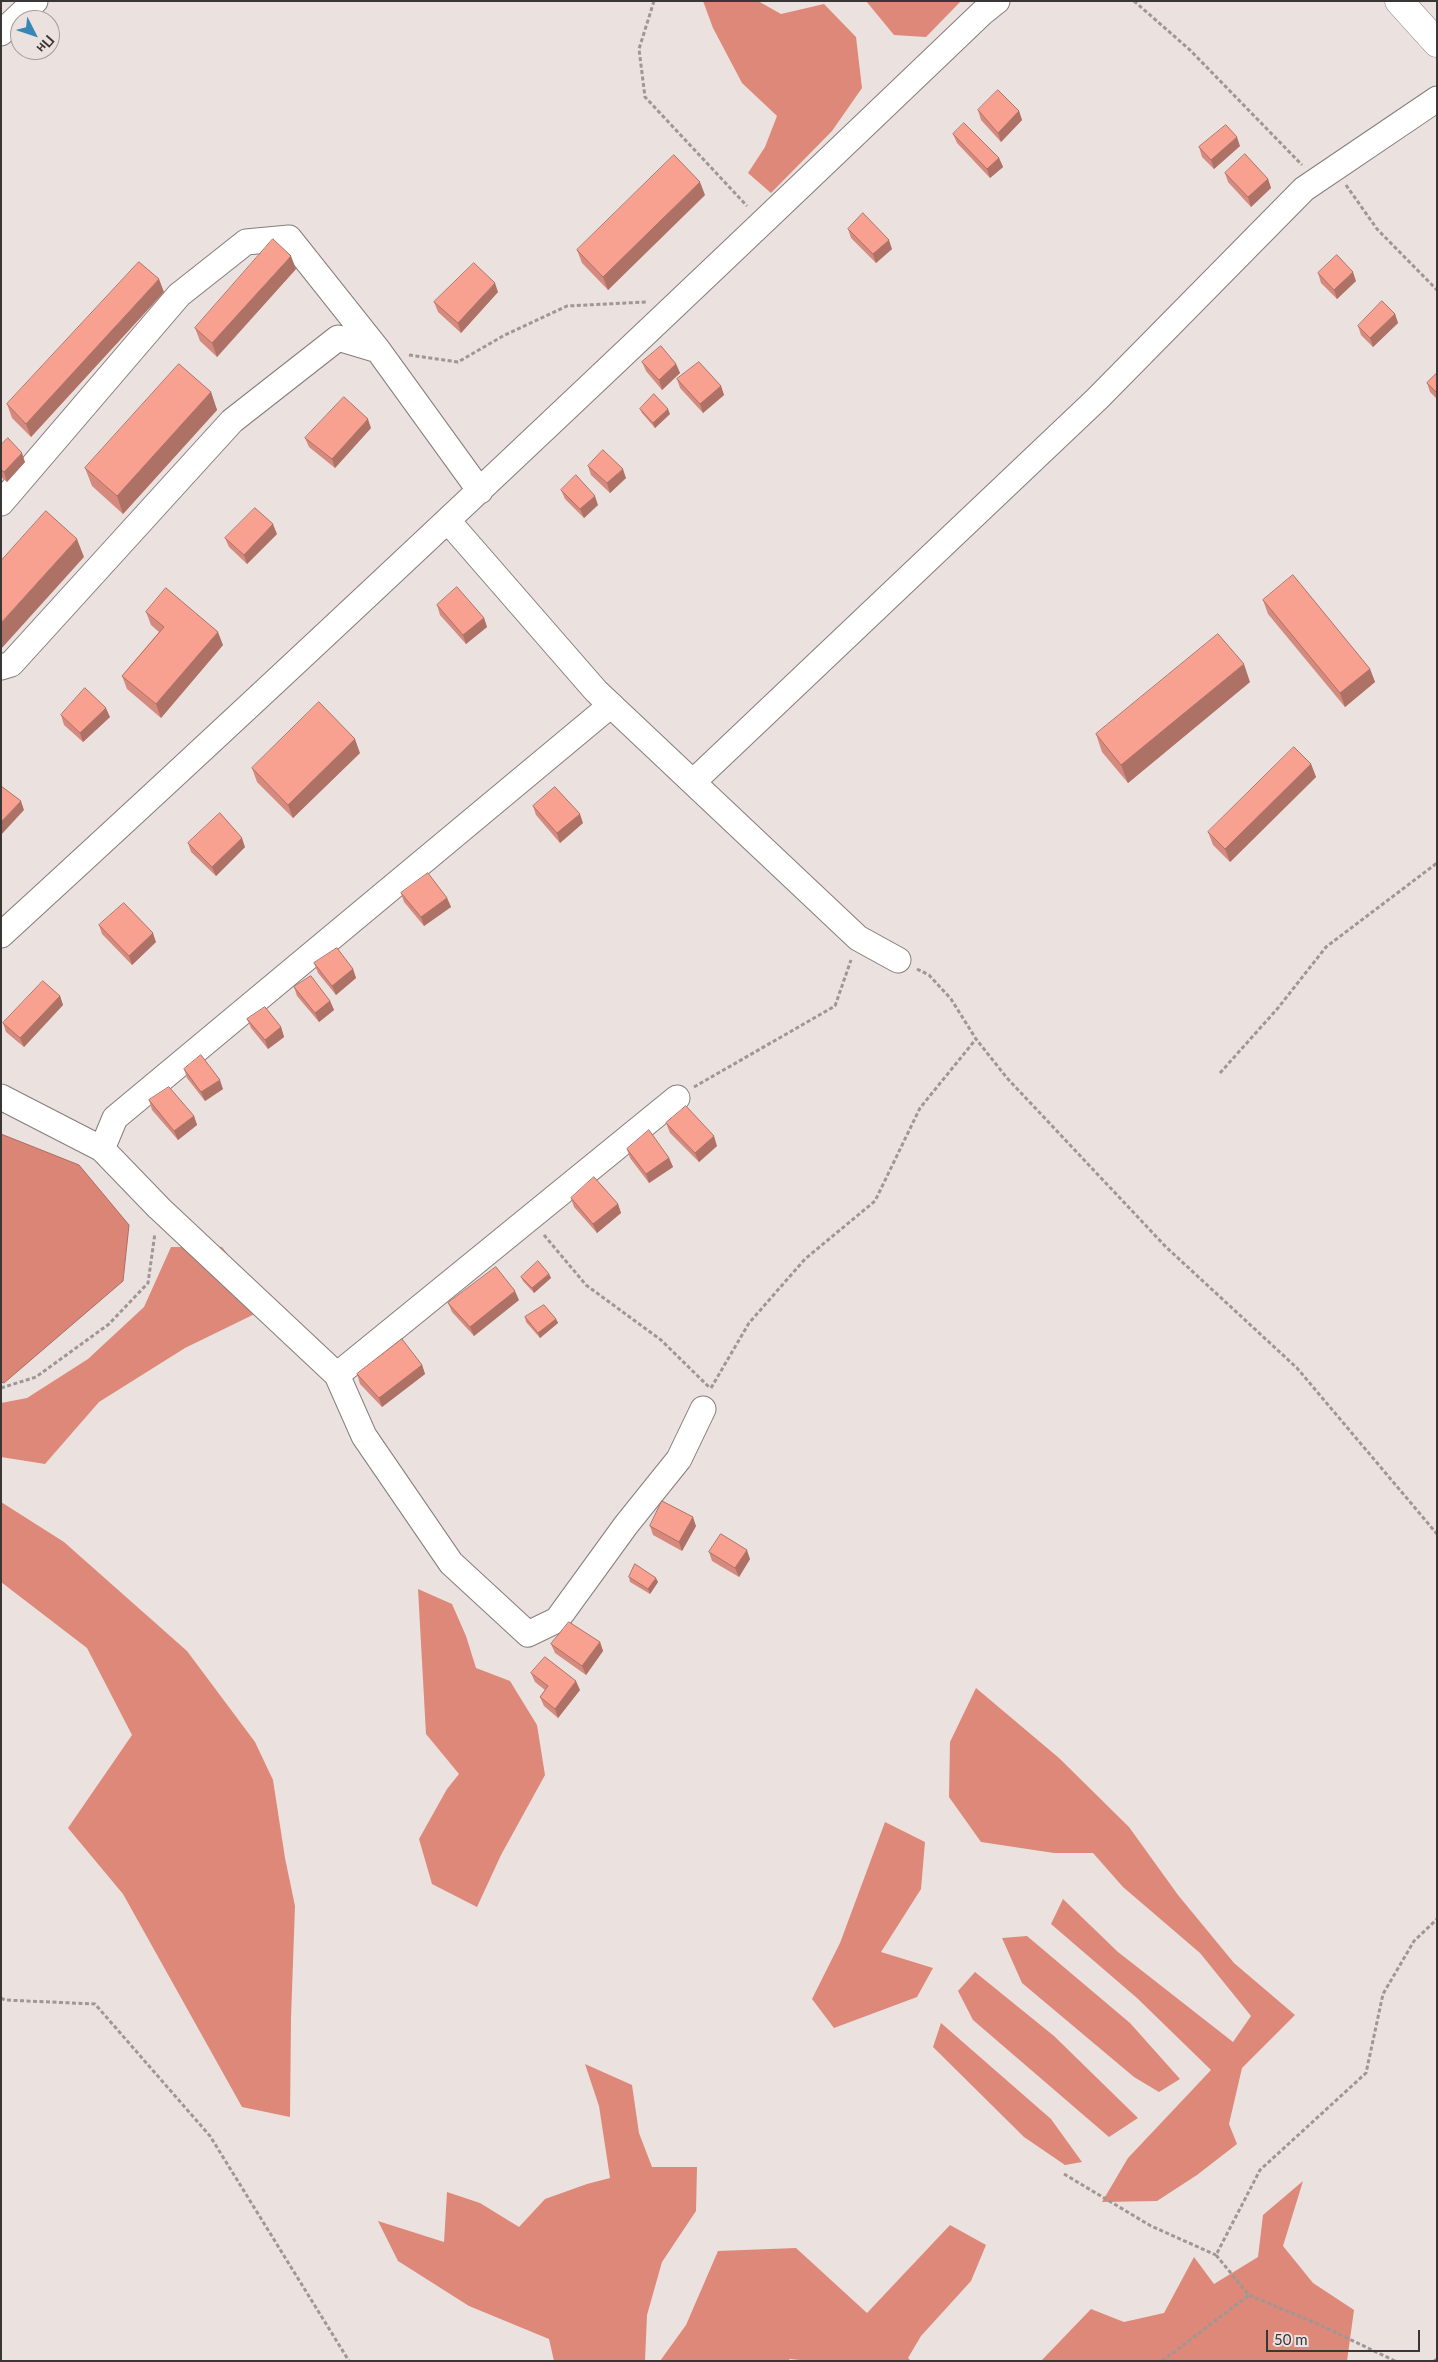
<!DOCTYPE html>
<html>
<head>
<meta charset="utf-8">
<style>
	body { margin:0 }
	#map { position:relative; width:1438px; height:2362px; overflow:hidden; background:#ebe1df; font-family:Lato,sans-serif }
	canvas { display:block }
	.frame { position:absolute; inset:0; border:2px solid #393635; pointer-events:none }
	.north { position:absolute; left:10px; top:10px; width:50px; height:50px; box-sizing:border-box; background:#ebe1df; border:1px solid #a49d9b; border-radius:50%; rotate:131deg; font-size:14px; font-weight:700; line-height:20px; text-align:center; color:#393635 }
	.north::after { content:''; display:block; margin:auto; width:18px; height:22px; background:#3886b8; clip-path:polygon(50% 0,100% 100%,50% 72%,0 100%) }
	.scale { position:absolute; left:1266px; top:2330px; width:154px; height:22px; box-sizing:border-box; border:2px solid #393635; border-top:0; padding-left:6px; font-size:15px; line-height:18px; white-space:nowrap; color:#393635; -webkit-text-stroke:4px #ebe1df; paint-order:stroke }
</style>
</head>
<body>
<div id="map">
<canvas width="1438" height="2362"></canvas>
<div class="frame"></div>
<div class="north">Пн</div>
<div class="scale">50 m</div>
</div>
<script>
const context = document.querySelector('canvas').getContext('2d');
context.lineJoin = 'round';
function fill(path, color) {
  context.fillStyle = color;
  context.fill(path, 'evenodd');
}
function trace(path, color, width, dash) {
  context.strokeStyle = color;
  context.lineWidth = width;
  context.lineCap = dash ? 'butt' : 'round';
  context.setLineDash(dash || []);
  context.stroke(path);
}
fill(new Path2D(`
	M703,1h55l23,13 43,-10 32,33 6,51 -30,43 -61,62 -23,-20 17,-26 12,-31 -35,-33 -29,-55z
	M866,1h95l-35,36 -32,-2z
	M171,1247h51l47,60 -84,41 -86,54 -54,62 -44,-7v-54l26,-5 61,-39 56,-52z
	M1,1502l63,40 123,109 68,91 18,38 12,78 10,48 -4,112 -1,99 -48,-10 -119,-213 -55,-66 64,-93 -45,-87 -86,-66z
	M418,1589l34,15 14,32 10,32 34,13 27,44 8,50 -44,80 -24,52 -45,-23 -13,-45 28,-50 12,-15 -33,-40z
	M976,1688l83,70 70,69 49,68 56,68 61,52 -53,53 -13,56 8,20 -40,31 -40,26 -55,1 26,-44 83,-88 -74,-72 -86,-74 12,-25 55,53 115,90 18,-26 -51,-63 -77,-66 -30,-34h-39l-73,-11 -32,-45 1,-55z
	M885,1822l40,20 -4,47 -40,63 52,16 -16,29 -83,31 -22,-29 28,-56z
	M1027,1936l103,87 50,56 -21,13 -25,-15 -112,-94 -20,-45z
	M975,1972l79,64 84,82 -29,19 -136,-117 -15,-29z
	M941,2023l110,96 31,43 -17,3 -41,-28 -91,-90z
	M585,2064l47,21 7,48 13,34h45l-1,44 -34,51 -15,53 -2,46h-91l-5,-22 -80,-33 -71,-45 -20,-40 66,21 3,-50 33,11 39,24 26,-28 42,-15 23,-6 -11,-72z
	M1303,2181l-20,65 30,37 41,27 -7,51h-306l50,-52 33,13 40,-9 30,-56 20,27 44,-27 5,-42z
	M950,2225l36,20 -15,36 -50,55 -13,22 3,3h-101l-20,-2 -3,2h-127l26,-36 32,-74 78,-3 71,65z`), '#de8879');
const water = new Path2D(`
	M1,1134l78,31 50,60 -6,56 -119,102 -3,-1z`);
fill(water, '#db8577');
trace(water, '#aa6d63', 1);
const minor = new Path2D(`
	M1,33l34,-32
	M1,503l178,-208 67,-53 43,-4 89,112
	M448,521l148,170 262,247 40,22
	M1,667l10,-3 221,-243 106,-83 40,12 102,141
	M693,782l404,-383 207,-210 133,-90
	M1,935c331,-303 656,-611 981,-922l15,-12
	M1,1097l101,52 57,59 178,167 340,-277
	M102,1149l13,-31 496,-413
	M337,1375l27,61 87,127 77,71 29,-14 69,-95 53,-66 24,-50`);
const tertiary = new Path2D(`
	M1399,1l38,42`);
trace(minor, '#867d7c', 27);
trace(tertiary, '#867d7c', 29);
trace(new Path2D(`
	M654,1l-15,48 6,48 102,109
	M1134,1l56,49 112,115
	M1346,185l31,44 60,61
	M409,355l49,7 45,-26 64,-30 79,-4
	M917,969l12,6 22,24 25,40 31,39 159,169 131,121 140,166
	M1220,1073l58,-65 48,-61 111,-84
	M694,1087l141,-81 16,-46
	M544,1235l42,50 75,55 49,48
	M1,1388l35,-11 73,-53 39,-41 7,-50
	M711,1388l38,-65 56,-64 70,-58 45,-93 56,-69
	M1,1998l4,2 90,4 115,132 139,225
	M1064,2174l87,52 65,29
	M1162,2361l87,-66
	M1395,2361l-75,-36 -71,-30 -33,-40 44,-85 106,-97 17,-79 31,-53 23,-22
	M1434,2361l3,-2`), '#9e9796', 3, [4, 2.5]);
trace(minor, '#fff', 25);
trace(tertiary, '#fff', 28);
fill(new Path2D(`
	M978,110l41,1 3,9 -21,22 -20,-22z
	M953,134l46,24 4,9 -13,11 -33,-35z
	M1240,146l-26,23 -12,-12 -3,-10z
	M1225,173l43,6 3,9 -20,19 -23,-25z
	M705,195l-97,95 -26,-27 -5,-13z
	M848,229l44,20 -16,14 -25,-25z
	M296,269l-79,88 -17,-16 -5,-13z
	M1318,273l38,8 -19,18 -16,-16z
	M164,292l-133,145 -19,-19 -5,-14z
	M498,292l-37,41 -23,-21 -4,-10z
	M1395,314l3,9 -25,24 -12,-12 -3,-9z
	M642,362l34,2 4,9 -18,17 -16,-19z
	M1437,373v26l-7,-7 -3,-9z
	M677,379l44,7 3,9 -21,18 -23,-25z
	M211,392l6,18 -94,104 -31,-28 -7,-18z
	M640,409l30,5 -15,14 -13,-15z
	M371,428l-36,40 -26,-21 -4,-9z
	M1,445l24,17 -18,20 -6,-5z
	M588,466l38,12 -16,15 -19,-18z
	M561,490l37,15 -14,13 -19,-19z
	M277,534l-30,30 -18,-17 -4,-9z
	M1263,600l107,69 5,13 -30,25 -77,-93z
	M437,605l47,13 3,9 -21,17 -26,-29z
	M146,612l77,33 -62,73 -34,-29 -5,-13 37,-44 -8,-7z
	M1250,682l-122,101 -26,-31 -6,-18z
	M61,715l49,2 -27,25 -19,-17z
	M360,753l-67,65 -36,-36 -5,-14z
	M1311,764l5,13 -86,85 -17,-17 -5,-13z
	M533,806l50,17 -23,20 -24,-28z
	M188,843l57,4 -29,29 -25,-24z
	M401,893l46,5 4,9 -27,19 -20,-24z
	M99,925l57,17 -24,23 -30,-31z
	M314,963l39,6 3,9 -20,17 -18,-22z
	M294,987l36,14 4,9 -15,12 -22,-26z
	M60,996l3,9 -39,42 -18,-15 -3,-9z
	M247,1019l34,8 3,10 -16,12 -17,-21z
	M184,1069l39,20 -18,12 -18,-23z
	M149,1100l45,16 3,9 -19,15 -26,-30z
	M666,1123l51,23 -18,16 -29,-29z
	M627,1149l42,9 4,9 -24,16 -19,-25z
	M571,1198l47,6 3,9 -24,20 -23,-26z
	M549,1274l2,4 -17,15 -11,-12 -2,-4z
	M519,1300l-45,36 -22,-24 -4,-9z
	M525,1317l31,2 2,4 -18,15 -14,-16z
	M422,1365l3,9 -43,33 -22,-23 -3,-10z
	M650,1526h46l-14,25 -29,-16z
	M709,1552l41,7 -11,18 -27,-16z
	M629,1577l29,5 -8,12 -20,-12z
	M600,1642l3,9 -17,24 -31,-22 -4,-9z
	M531,1673l49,17 -22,28 -14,-12 -4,-9 5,-7 -10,-8z`), '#d68a7d');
fill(new Path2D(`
	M1019,111l3,9 -21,22 -3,-9z
	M1237,137l3,9 -26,23 -3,-9z
	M999,158l4,9 -13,11 -3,-9z
	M1268,179l3,9 -20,19 -3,-10z
	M700,182l5,13 -97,95 -5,-13z
	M889,240l3,9 -16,14 -3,-9z
	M291,256l5,13 -79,88 -5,-14z
	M1353,272l3,9 -19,18 -3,-9z
	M159,279l5,13 -133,145 -5,-13z
	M495,283l3,9 -37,41 -3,-10z
	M1395,314l3,9 -25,24 -3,-9z
	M676,364l4,9 -18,17 -3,-10z
	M721,386l3,9 -21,18 -3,-9z
	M211,392l6,18 -94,104 -6,-18z
	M668,409l2,5 -15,14 -2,-5z
	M368,419l3,9 -36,40 -3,-9z
	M22,453l3,9 -18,20 -3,-10z
	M623,469l3,9 -16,15 -3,-10z
	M595,496l3,9 -14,13 -4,-9z
	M273,524l4,10 -30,30 -3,-9z
	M77,539l7,18 -83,92v-26z
	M484,618l3,9 -21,17 -3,-9z
	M218,632l5,13 -62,73 -5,-14z
	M1244,664l6,18 -122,101 -7,-18z
	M1370,669l5,13 -30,25 -5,-14z
	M106,708l4,9 -27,25 -3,-9z
	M355,739l5,14 -67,65 -5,-13z
	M1311,764l5,13 -86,85 -5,-13z
	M21,801l3,9 -23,25v-13z
	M580,814l3,9 -23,20 -3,-10z
	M242,838l3,9 -29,29 -4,-9z
	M447,898l4,9 -27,19 -3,-9z
	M153,933l3,9 -24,23 -3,-9z
	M353,969l3,9 -20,17 -4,-9z
	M60,996l3,9 -39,42 -4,-9z
	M330,1001l4,9 -15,12 -4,-9z
	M281,1027l3,10 -16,12 -3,-9z
	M220,1080l3,9 -18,12 -4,-9z
	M194,1116l3,9 -19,15 -4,-9z
	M714,1136l3,10 -18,16 -4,-9z
	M669,1158l4,9 -24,16 -3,-9z
	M618,1204l3,9 -24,20 -4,-9z
	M549,1274l2,4 -17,15 -2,-5z
	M515,1291l4,9 -45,36 -4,-9z
	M556,1319l2,4 -18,15 -2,-5z
	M422,1365l3,9 -43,33 -3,-9z
	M693,1517l3,9 -14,25 -3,-9z
	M747,1550l3,9 -11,18 -4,-9z
	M656,1578l2,4 -8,12 -2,-5z
	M600,1642l3,9 -17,24 -4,-9z
	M576,1681l4,9 -22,28 -3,-9z`), '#ae7166');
const building = new Path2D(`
	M998,90l21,21 -21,22 -20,-23z
	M964,123l35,35 -12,11 -34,-35z
	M1226,125l11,12 -26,23 -12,-13z
	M1245,154l23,25 -20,18 -23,-24z
	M674,155l26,27 -97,95 -26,-27z
	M863,213l26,27 -16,14 -25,-25z
	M273,239l18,17 -79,87 -17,-15z
	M1337,255l16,17 -19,18 -16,-17z
	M139,262l20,17 -133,145 -19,-20z
	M474,263l21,20 -37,40 -24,-21z
	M1382,301l13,13 -25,24 -12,-12z
	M661,346l15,18 -17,16 -17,-18z
	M699,362l22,24 -21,18 -23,-25z
	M179,364l32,28 -94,104 -32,-28z
	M1437,373v20l-10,-10z
	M654,394l14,15 -15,14 -13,-14z
	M344,397l24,22 -36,40 -27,-21z
	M8,438l14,15 -18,19 -3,-2v-25z
	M603,450l20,19 -16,14 -19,-17z
	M576,475l19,21 -15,13 -19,-19z
	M255,508l18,16 -29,31 -19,-17z
	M46,511l31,28 -76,84v-62z
	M1293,575l77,94 -30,24 -77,-93z
	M457,587l27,31 -21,17 -26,-30z
	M166,588l52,44 -62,72 -34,-28 42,-49 -18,-15z
	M1218,634l26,30 -123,101 -25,-31z
	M85,688l21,20 -26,25 -19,-18z
	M319,702l36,37 -67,66 -36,-37z
	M1294,747l17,17 -86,85 -17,-17z
	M1,786l20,15 -20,21z
	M555,787l25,27 -23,19 -24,-27z
	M220,813l22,25 -30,29 -24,-24z
	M428,873l19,25 -26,19 -20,-24z
	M124,903l29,30 -24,23 -30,-31z
	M337,948l16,21 -21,17 -18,-23z
	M311,976l19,25 -15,12 -21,-26z
	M43,981l17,15 -40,42 -17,-15z
	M265,1007l16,20 -16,13 -18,-21z
	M201,1055l19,25 -19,12 -17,-23z
	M169,1087l25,29 -20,15 -25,-31z
	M686,1106l28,30 -19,17 -29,-30z
	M649,1130l20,28 -23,16 -19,-25z
	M594,1177l24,27 -25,20 -22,-26z
	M538,1261l11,13 -17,14 -11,-11z
	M496,1267l19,24 -45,36 -22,-24z
	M544,1305l12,14 -18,14 -13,-16z
	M402,1339l20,26 -43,33 -22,-24z
	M662,1501l31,16 -14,25 -29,-16z
	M721,1534l26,16 -12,18 -26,-16z
	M635,1564l21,14 -8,11 -19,-12z
	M569,1622l31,20 -18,24 -31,-22z
	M545,1657l31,24 -21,28 -15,-12 8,-11 -17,-13z`);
fill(building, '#f9a191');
trace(building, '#ae7166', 1);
</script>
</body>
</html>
